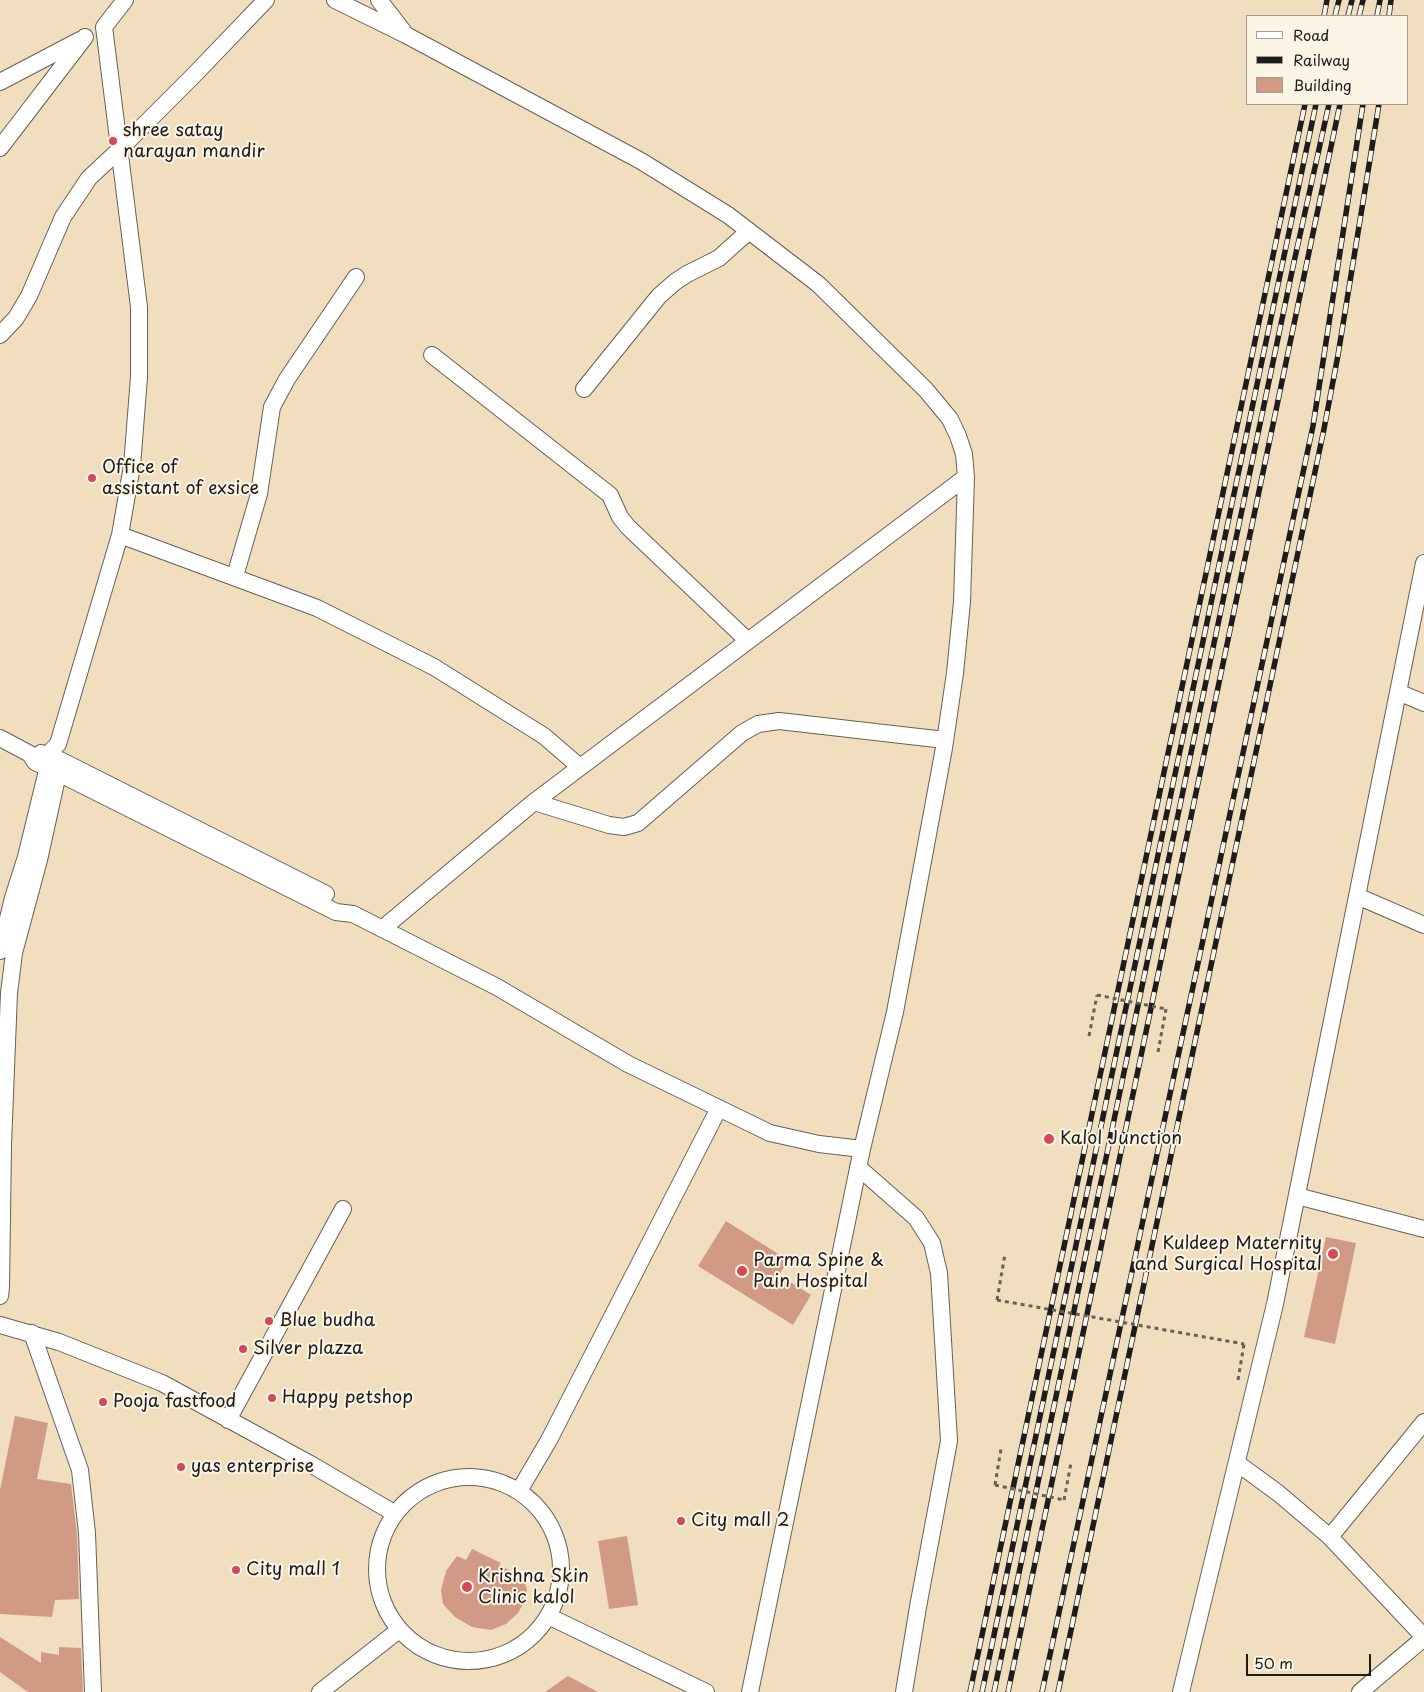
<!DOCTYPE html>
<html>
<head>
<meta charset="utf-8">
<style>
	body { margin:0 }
	#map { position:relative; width:1424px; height:1692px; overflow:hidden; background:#f1debe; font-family:"Playpen Sans",sans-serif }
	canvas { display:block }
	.legend { position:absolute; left:1246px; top:15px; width:162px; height:90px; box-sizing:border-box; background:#fcf5e5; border:1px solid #a29e95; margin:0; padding:6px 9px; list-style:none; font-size:15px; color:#1c1c1c }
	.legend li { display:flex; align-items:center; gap:10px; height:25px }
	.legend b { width:25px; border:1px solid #a29e95 }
	.scale { position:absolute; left:1246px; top:1654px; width:125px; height:22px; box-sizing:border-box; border:2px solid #1c1c1c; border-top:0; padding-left:6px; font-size:15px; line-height:18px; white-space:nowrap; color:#1c1c1c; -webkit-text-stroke:4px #fcf5e5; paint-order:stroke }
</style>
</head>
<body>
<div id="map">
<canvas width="1424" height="1692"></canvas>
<ul class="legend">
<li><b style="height:6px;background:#fff"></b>Road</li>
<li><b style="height:6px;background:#1c1c1c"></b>Railway</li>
<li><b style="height:14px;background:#d19a85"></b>Building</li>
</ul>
<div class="scale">50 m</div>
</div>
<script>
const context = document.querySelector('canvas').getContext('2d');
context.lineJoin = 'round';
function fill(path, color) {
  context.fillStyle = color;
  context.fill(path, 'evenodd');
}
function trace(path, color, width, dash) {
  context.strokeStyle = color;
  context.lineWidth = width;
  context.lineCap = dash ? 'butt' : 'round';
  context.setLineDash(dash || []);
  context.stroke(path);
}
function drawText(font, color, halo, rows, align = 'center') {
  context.font = font + ' "Playpen Sans",sans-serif';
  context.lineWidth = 4;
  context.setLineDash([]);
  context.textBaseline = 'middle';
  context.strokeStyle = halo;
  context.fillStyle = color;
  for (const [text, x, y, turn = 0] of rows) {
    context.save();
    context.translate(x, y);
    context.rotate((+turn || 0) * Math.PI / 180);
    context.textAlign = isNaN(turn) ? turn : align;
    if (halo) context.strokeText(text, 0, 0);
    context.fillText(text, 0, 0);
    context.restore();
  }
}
fill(new Path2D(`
	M726,1221l62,39 -9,15 32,20 -18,30 -95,-59z
	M1326,1237l30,6 -21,101 -31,-7z
	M15,1416l33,7 -11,56 34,5 6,50 2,65 -24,1 -3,17 -52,-3v-124z
	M627,1536l11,69 -29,4 -11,-68z
	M472,1549l29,14 -2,2 24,12 4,13 -3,12 -6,11 -12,11 -15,6 -19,-3 -17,-10 -12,-13 -2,-14 5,-19 11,-15 9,4z
	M0,1637l41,26v-11l18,3v-8l22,1 2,44h-55l-28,-20z
	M568,1676l30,16h-53z`), '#d19a85');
const minor = new Path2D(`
	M335,0l71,35 235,126 87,54 90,69 108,106 24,29 8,17 6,18 2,23 -4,125 -7,71 -11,75 -49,264 -33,137 -112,543
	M379,0l24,31
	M0,82l80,-42
	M0,148l85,-111
	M0,335l16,-17 13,-22 34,-79 26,-39 30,-28 75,-75 72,-75
	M432,355l178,140 10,22 8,10 120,114
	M584,389l75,-93 16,-14 12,-8 32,-16 30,-27
	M120,535l197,73 117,59 110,69 36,31
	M235,576l24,-82 13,-87 15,-28 69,-102
	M1398,692l26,11
	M0,738l30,16 5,8 23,11 278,139 17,2 144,73 131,77 142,69 49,11 43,5
	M41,753l19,7 266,134
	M534,802l75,23 15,2 14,-4 104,-90 16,-9 21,-3 166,19
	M1357,896l67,29
	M382,929l152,-127 432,-325
	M0,951l13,-53 13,-41 26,-107 6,-6 62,-209 12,-69 7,-89v-70l-35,-280 21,-27
	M858,1167l58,51 16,25 7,30 10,168 -31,166 -14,85
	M1297,1196l127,33
	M0,1296l1,-9 2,-142 6,-152 5,-40 25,-93 18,-82
	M0,1325l59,17 103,41 150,82 82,48
	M32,1333l48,137 7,63 6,159
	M228,1420l115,-211
	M1237,1463l41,30 52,44 94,100
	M377 1569a92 92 0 1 1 184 0a92 92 0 1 1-184 0Z
	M519,1491l30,-51 170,-332
	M1330,1537l94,-115
	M548,1616l158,76
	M320,1692l79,-62
	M1181,1692l94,-388 149,-741
	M1360,1692l64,-54`);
trace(minor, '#676055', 18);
trace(new Path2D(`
	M1089,1036l8,-41
	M1158,1052l8,-43
	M997,1300l8,-46
	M1238,1380l6,-36
	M995,1485l6,-36
	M1064,1500l7,-37`), '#676055', 3, [4, 4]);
trace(minor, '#fff', 16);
const rail = new Path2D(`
	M1324,16l3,-16
	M1335,16l4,-16
	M1348,16l4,-16
	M1359,16l4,-16
	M1377,16l3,-16
	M1389,16l2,-16
	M970,1692l335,-1588
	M982,1692l334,-1588
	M994,1692l300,-1430 35,-158
	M1008,1692l332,-1588
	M1042,1692l271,-1266 50,-322
	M1058,1692l266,-1263 14,-74 41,-251`);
trace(rail, '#1c1c1c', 5.5);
trace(rail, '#fcf5e5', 4, [11]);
trace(new Path2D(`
	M1097,995l69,14
	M997,1300l247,44
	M995,1485l69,15`), '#676055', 3, [4, 4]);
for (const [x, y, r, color] of [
	[113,141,5,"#d1495b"],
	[92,478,5,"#d1495b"],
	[1049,1139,6,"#d1495b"],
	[1333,1254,6,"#d1495b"],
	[742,1271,6,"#d1495b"],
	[269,1321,5,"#d1495b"],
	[243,1349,5,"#d1495b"],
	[272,1398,5,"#d1495b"],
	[103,1402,5,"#d1495b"],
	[181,1467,5,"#d1495b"],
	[681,1521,5,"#d1495b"],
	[236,1570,5,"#d1495b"],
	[467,1587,6,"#d1495b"]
]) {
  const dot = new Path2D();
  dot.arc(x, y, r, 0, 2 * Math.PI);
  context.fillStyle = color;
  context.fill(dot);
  trace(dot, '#fcf5e5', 2);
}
drawText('18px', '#1c1c1c', '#fcf5e5', [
	["shree satay",123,131],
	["narayan mandir",123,152],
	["Office of",102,468],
	["assistant of exsice",102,489],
	["Kalol Junction",1060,1139],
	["Kuldeep Maternity",1322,1244,"right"],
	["and Surgical Hospital",1322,1265,"right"],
	["Parma Spine &",753,1261],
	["Pain Hospital",753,1282],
	["Blue budha",279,1321],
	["Silver plazza",253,1349],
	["Happy petshop",282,1398],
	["Pooja fastfood",113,1402],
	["yas enterprise",191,1467],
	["City mall 2",691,1521],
	["City mall 1",246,1570],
	["Krishna Skin",478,1577],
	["Clinic kalol",478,1598]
], 'left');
</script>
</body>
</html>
